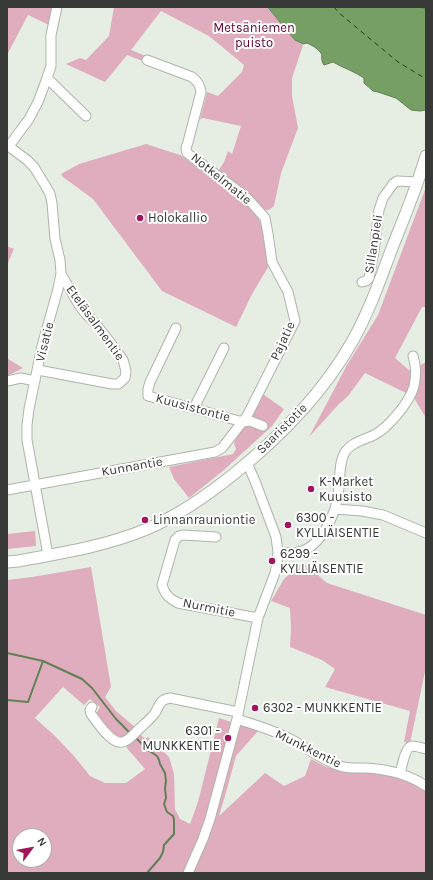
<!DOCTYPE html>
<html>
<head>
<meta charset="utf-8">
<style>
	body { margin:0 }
	#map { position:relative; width:433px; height:880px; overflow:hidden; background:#e6eee4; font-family:Karla,sans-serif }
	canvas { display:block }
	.frame { position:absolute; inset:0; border:8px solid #363935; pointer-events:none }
	.north { position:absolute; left:12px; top:828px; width:40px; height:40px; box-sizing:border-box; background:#fff; border:1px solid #afb0ae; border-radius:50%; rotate:58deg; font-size:11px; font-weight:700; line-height:16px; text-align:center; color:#363935 }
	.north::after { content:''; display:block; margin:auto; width:14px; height:18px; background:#a3155b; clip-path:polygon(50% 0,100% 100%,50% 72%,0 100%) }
</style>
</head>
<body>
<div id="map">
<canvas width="433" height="880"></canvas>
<div class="frame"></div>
<div class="north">N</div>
</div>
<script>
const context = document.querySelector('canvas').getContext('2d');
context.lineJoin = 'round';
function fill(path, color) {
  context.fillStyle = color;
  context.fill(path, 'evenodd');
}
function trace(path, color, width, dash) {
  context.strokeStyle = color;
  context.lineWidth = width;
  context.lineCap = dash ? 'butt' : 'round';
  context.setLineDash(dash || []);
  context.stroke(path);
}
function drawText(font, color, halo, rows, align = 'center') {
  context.font = font + ' Karla,sans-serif';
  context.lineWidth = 4;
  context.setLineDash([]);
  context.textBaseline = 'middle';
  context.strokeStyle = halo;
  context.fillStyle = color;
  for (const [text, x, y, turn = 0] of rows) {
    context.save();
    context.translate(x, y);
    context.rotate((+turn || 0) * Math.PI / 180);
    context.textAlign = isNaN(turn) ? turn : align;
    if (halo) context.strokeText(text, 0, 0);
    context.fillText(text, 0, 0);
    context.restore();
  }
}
fill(new Path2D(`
	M7,7h47l-5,18 -21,-10 -21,40z
	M114,7h154l27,33 8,5 -11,33v18l6,32 -17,45 -7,33 -5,4h-6l-27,-26 -17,-14 5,-8 4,-11 4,3 9,-28 -38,-8 -3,1 7,-27 11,4 24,-24 2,-7 -35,-29 -48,-25 -30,39 17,7 -3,5 -18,-7 -22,27 -39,-18 14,-6 6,2 23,-24z
	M146,144l34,11 51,36 19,17 8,9 4,11 8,36 -18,30 -16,33 -74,-36 -69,-92 -30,-22 -2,-3 18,-10z
	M426,187v120h-4l-27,51 15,13 16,-9v56l-12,-20 -8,-5 -41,-20 -17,23 -10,9 -29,32 38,-72 31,-50z
	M7,246l7,3 -7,16z
	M7,358l1,1 15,9 -16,8z
	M260,392l24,17 -12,17 -48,44 -35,28 -15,-19 -5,-12 64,-13 3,-5 -2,-6z
	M35,531l1,15 -29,3v-15z
	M303,562l24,21 99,32v52l-16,76 -6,-1 6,-31 -85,-24 10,-18 -13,-9 -32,-13 1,-18 -1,-21 -19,-7 13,-22z
	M91,567l20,120 -6,10 11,14 19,16 -12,11 -7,-1 -20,-23 4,-7 -10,-8 -6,6 -21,-18 -28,31 20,18 19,20 16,20 15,7h21l19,-14 -19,-22 14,-13 5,5 3,-2 21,20 5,17 1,35 5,10 10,5 8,-22 21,-84 39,13 -22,25 -11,40 -6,20 46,-43 19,13 21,-10 6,-17 15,8 18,4 43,3 21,6 18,11v82h-419v-293l25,-3zM20,836h24v24h-24z`), '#dfadbd');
const water = new Path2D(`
	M268,7h151l7,2v101l-6,1 -9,-1 -15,-12 -18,-6 -5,-1 -9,-8v-5c-10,-7 -21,-10 -31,-16l-9,3c-4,-6 -1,-8 -3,-12 -3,-5 -10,-8 -14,-10l-4,1 -8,-4z`);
fill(water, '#759f64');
trace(water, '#628056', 1);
trace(new Path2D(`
	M7,653l36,8 39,18 10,9 24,31 14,14
	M7,700l21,2 15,-41
	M137,739l11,11 9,6 2,4 1,4 5,9 1,8 -1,7 1,10 -2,6 3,8 6,4 1,4v14l-10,11 -1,7 -3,6 -13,15`), '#628056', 2);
trace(new Path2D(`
	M334,7l5,6 59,49 28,17`), '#1e4605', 1, [5, 4]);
const minor = new Path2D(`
	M47,78l39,38
	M7,145l20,15 7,7 11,18 5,9 2,9 3,36 5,21 1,14 -3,15 -16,57 -13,63 -2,16v15l21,115
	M9,146l20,-27 9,-17 9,-24 4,-12v-31l6,-28
	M362,282l4,-1 3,-3 5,-27 5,-41 4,-12 10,-14 4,-3 21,1
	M176,328l-26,54 -2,7v7l95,26 7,-1 13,5
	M38,370l74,14h6l7,-6 1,-7 -3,-11 -7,-10 -20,-26 -11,-11 -6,-8 -18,-31
	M7,381l14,-3 14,3
	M194,408l30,-60
	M7,490l208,-38 7,-4 25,-32 48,-95 -7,-29 -16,-30 -4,-28 -3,-16 -16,-18 -16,-13 -46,-34 -1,-5 2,-6 13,-50c-1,-7 -3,-10 -9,-15l-45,-17
	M335,509c2,-7 3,-14 4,-21 1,-11 0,-26 6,-36 7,-10 19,-12 29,-17 14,-7 36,-33 40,-49 2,-9 2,-21 -1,-30
	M216,537l-33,-2 -4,1 -4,4 -13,45c3,10 8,14 16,18l80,15
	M278,552c5,0 10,1 16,1 22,-2 34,-25 41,-44l27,2 21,4 43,18
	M92,707l-2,3 1,4c7,9 22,34 34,27 5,-2 9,-7 12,-10 6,-6 13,-11 18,-18 5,-8 4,-13 15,-15l68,14
	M237,719c18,6 37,11 55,21 15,8 32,21 48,26 8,3 17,2 25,2 22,1 43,6 61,18
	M400,773c2,-6 5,-26 12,-27 4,0 10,2 14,3
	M188,873l15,-34 7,-20 27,-100 21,-101 17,-45 2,-10 1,-11 -2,-15 -21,-56 -8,-18`);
const major = new Path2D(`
	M7,562l11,-1c44,-8 88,-15 129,-32 32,-14 61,-34 88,-56 46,-37 88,-80 117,-131 17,-30 28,-62 40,-94 12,-30 25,-61 34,-92`);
trace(minor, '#adb4aa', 11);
trace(major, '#adb4aa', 13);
trace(minor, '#fff', 9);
trace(major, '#fff', 11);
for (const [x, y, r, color] of [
	[140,218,4,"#a3155b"],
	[311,489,4,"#a3155b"],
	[145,520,4,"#a3155b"],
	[288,525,4,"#a3155b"],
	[272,561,4,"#a3155b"],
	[255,708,4,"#a3155b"],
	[228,738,4,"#a3155b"]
]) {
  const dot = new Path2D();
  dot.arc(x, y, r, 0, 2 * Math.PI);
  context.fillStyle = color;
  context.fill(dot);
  trace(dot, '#fff', 1.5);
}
drawText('13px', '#610534', '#fff', [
	["Metsäniemen",254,28],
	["puisto",254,43]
]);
drawText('13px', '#363935', '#fff', [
	["Notkelmatie",221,179,39],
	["Sillanpieli",374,244,-81],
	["Eteläsalmentie",95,323,54],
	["Pajatie",283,341,-65],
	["Visatie",45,342,-76],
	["Kuusistontie",193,408,15],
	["Saaristotie",282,429,-45],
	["Kunnantie",132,467,-10],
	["Nurmitie",209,608,11],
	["Munkkentie",308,749,26]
]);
drawText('13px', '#363935', '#fff', [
	["Holokallio",148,218],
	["K-Market",319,482],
	["Kuusisto",319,497],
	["6300 -",296,518],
	["KYLLIÄISENTIE",296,533],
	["Linnanrauniontie",153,520],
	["6299 -",280,554],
	["KYLLIÄISENTIE",280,569],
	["6302 - MUNKKENTIE",263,708],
	["6301 -",220,731,"right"],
	["MUNKKENTIE",220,746,"right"]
], 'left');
</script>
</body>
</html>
